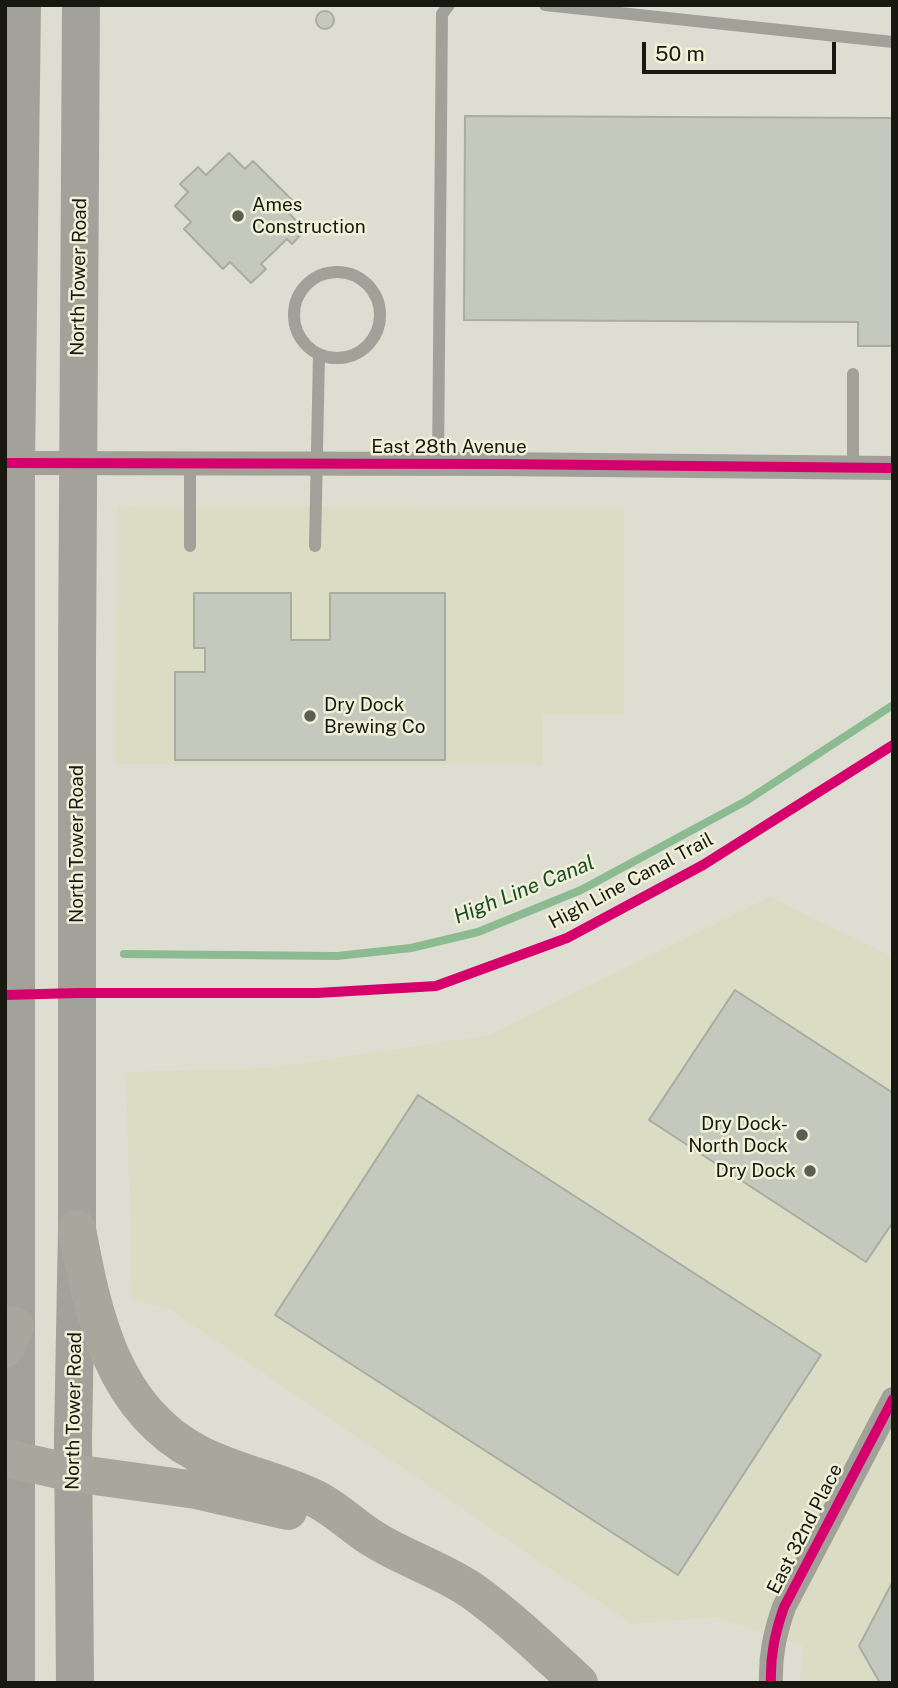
<!DOCTYPE html>
<html>
<head>
<meta charset="utf-8">
<style>
	body { margin:0 }
	#map { position:relative; width:898px; height:1688px; overflow:hidden; background:#ddded1; font-family:"Public Sans",sans-serif }
	canvas { display:block }
	.frame { position:absolute; inset:0; border:7px solid #17180f; pointer-events:none }
	.scale { position:absolute; left:642px; top:42px; width:194px; height:32px; box-sizing:border-box; border:4px solid #17180f; border-top:0; padding-left:9px; font-size:21px; line-height:24px; white-space:nowrap; color:#17180f; -webkit-text-stroke:5px #eff1d8; paint-order:stroke }
</style>
</head>
<body>
<div id="map">
<canvas width="898" height="1688"></canvas>
<div class="frame"></div>
<div class="scale">50 m</div>
</div>
<script>
const context = document.querySelector('canvas').getContext('2d');
context.lineJoin = 'round';
function fill(path, color) {
  context.fillStyle = color;
  context.fill(path, 'evenodd');
}
function trace(path, color, width, dash) {
  context.strokeStyle = color;
  context.lineWidth = width;
  context.lineCap = dash ? 'butt' : 'round';
  context.setLineDash(dash || []);
  context.stroke(path);
}
function drawText(font, color, halo, rows, align = 'center') {
  context.font = font + ' "Public Sans",sans-serif';
  context.lineWidth = 5;
  context.setLineDash([]);
  context.textBaseline = 'middle';
  context.strokeStyle = halo;
  context.fillStyle = color;
  for (const [text, x, y, turn = 0] of rows) {
    context.save();
    context.translate(x, y);
    context.rotate((+turn || 0) * Math.PI / 180);
    context.textAlign = isNaN(turn) ? turn : align;
    if (halo) context.strokeText(text, 0, 0);
    context.fillText(text, 0, 0);
    context.restore();
  }
}
fill(new Path2D(`
	M117,506l507,1v208h-81v50l-427,-1z
	M770,897l123,60v726h-93l3,-37 -87,-29 -84,7 -461,-314 -39,-11 -6,-227 144,-4 220,-33z`), '#dadcc4');
trace(new Path2D(`
	M124,954l213,2 74,-8 67,-16 103,-42 165,-89 147,-96`), '#8cbb91', 8);
const building = new Path2D(`
	M316 20a9 9 0 1 1 18 0a9 9 0 1 1-18 0Z
	M465,116l428,2v228h-35v-24l-394,-2z
	M229,153l16,16 8,-8 40,40 -8,8 20,21 -13,14 -5,-5 -26,25 5,5 -15,14 -21,-21 -7,7 -39,-40 7,-7 -16,-16 13,-14 -8,-8 18,-17 8,8z
	M194,593h97v47h39v-47h115v167h-270v-88h30v-24h-11z
	M735,990l158,103v129l-27,40 -217,-142z
	M418,1095l403,260 -143,220 -403,-260z
	M893,1581v102h-13l-21,-37z`);
fill(building, '#c5c8bd');
trace(building, '#a9aca2', 2);
trace(new Path2D(`
	M545,5l348,37
	M294 315a43 43 0 1 1 86 0a43 43 0 1 1-86 0Z
	M853,374v94
	M438,464l4,-450 7,-9
	M190,546v-82
	M315,546l4,-191`), '#a1a19a', 12);
trace(new Path2D(`
	M5,463l493,1 395,4
	M771,1683c-1,-28 4,-50 13,-76l109,-208`), '#a1a19a', 24);
trace(new Path2D(`
	M16,1683v-1219l6,-459
	M75,1683l-2,-245 4,-209v-569l4,-655`), '#a3a29a', 38);
trace(new Path2D(`
	M77,1229c16,86 35,179 120,224 38,20 81,27 119,46 20,10 37,27 56,39 31,20 68,31 99,52 38,27 73,61 108,93
	M5,1348l10,-22
	M5,1458l68,15 123,17 92,21`), '#a7a79e', 38);
trace(new Path2D(`
	M5,463l493,1 395,4
	M5,995l72,-2h240l119,-7 131,-48 136,-73 190,-120
	M771,1683c-1,-28 4,-50 13,-76l109,-208`), '#d6006c', 10);
for (const [x, y, r, color] of [
	[238,216,7,"#5c5d53"],
	[310,716,7,"#5c5d53"],
	[802,1135,7,"#5c5d53"],
	[810,1171,7,"#5c5d53"]
]) {
  const dot = new Path2D();
  dot.arc(x, y, r, 0, 2 * Math.PI);
  context.fillStyle = color;
  context.fill(dot);
  trace(dot, '#eff1d8', 2.5);
}
drawText('19px', '#17180f', '#eff1d8', [
	["Ames",252,205],
	["Construction",252,227],
	["Dry Dock",324,705],
	["Brewing Co",324,727],
	["Dry Dock-",788,1124,"right"],
	["North Dock",788,1146,"right"],
	["Dry Dock",796,1171,"right"]
], 'left');
drawText('19px', '#17180f', '#eff1d8', [
	["North Tower Road",79,277,-89],
	["East 28th Avenue",449,447],
	["North Tower Road",77,844,-90],
	["High Line Canal Trail",631,881,-28],
	["North Tower Road",74,1411,-89],
	["East 32nd Place",805,1529,-63]
]);
drawText('italic 21px', '#1b4b26', '#eff1d8', [
	["High Line Canal",524,890,-22]
]);
</script>
</body>
</html>
